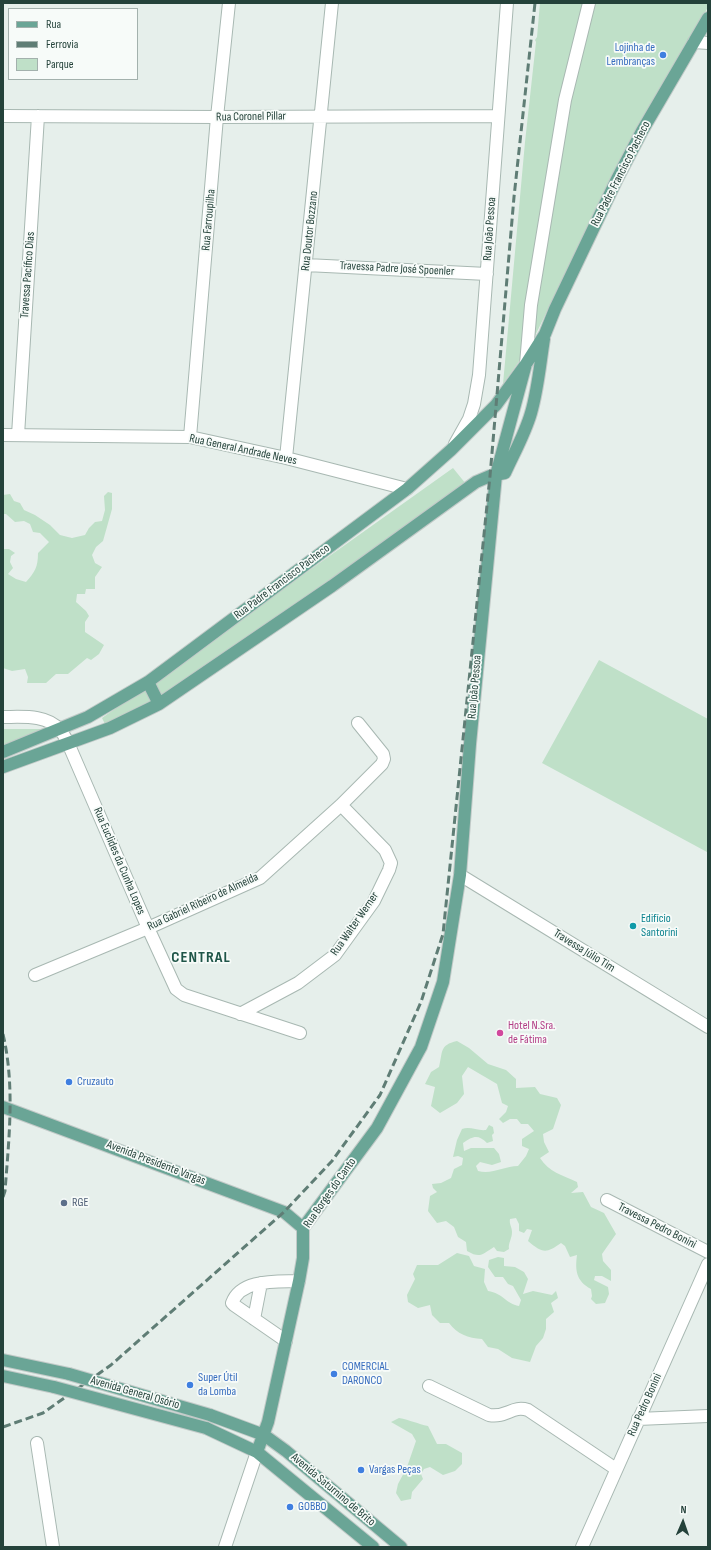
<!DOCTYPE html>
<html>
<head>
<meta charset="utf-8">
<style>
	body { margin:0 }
	#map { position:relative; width:711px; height:1550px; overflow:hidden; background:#e6efeb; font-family:"Sofia Sans Condensed",sans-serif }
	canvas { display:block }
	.frame { position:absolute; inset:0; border:4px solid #24423a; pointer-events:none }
	.legend { position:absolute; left:8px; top:8px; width:130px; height:72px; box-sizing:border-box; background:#f7fbf9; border:1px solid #a3b1ad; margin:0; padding:5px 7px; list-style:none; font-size:12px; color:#24423a }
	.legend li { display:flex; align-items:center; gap:8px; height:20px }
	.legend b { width:20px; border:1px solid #a3b1ad }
	.north { position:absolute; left:663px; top:1502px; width:40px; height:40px; -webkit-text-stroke:3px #f7fbf9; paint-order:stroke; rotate:2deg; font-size:11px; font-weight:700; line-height:16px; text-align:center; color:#24423a }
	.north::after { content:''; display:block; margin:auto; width:14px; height:18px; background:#24423a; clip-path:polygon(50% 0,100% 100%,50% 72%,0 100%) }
</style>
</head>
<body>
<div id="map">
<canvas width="711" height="1550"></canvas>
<div class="frame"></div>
<ul class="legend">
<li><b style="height:5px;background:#6aa596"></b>Rua</li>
<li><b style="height:5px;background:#5f7d75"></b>Ferrovia</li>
<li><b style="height:11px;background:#bfe0c8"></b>Parque</li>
</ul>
<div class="north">N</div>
</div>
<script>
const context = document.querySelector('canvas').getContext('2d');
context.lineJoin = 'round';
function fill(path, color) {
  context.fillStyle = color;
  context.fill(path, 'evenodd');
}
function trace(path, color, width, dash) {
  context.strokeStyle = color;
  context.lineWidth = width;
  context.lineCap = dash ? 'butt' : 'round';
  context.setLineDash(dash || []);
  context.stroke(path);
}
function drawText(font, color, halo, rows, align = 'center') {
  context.font = font + ' "Sofia Sans Condensed",sans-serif';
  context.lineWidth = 3.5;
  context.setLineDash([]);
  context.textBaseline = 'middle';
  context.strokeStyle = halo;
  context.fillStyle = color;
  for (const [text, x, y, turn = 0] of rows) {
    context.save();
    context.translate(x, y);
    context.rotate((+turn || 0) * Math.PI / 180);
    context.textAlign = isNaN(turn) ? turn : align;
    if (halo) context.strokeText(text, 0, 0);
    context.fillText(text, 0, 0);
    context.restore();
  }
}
fill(new Path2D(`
	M540,3h168v4l-54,100 -34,56 -90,183 -27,38 22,-242 11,-100 -1,-2 2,-3z
	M453,468l13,16 -315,221 -45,21 -4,-8z
	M108,492l4,1v16l-9,32 -7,6 -4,8 3,8 7,4 -7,10v12h-9l-1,5h-8l-1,8 10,9 3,5 -4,6v10l19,13 -5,9 -8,6 -4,-2 -19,16h-12l-10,9h-19l1,-6 -3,-8 -13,2 -9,-3v-119h6l6,4 -4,3 -1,6 3,6 -5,6 8,5 10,3c9,-10 12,-15 12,-29l11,-11 -9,-9 -7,-1 -3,-8 -6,-3 -9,1 -9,-8h-3v-19l7,-1 4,7 6,2 4,7 11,5 15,10 10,10 12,3 13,-3 4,-7 6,-6 7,-1 3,-11 -1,-14z
	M599,660l109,59v131l-1,2 -165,-89z
	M3,729h41l-41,16z
	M457,1041l12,7 19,16 18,6 10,9v9l19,-1 5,7 17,4 4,7 -8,24 -10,5 1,8 5,10 -9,6c9,14 22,17 37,24l1,5 -7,6 12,-1 8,15 13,6 12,21 -14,20 1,7 8,9v11l-9,-5h-7l-1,4 14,7 1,7 -4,9 -9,1 -5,-5 1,-3 -1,-7c-15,-8 -16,-19 -14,-34l-7,2 -5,-11 -4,-3c-15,11 -19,10 -33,-2l4,-11 -5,-1 -3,4 -5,-2v-7l-3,-6 -6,1c-1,5 2,8 2,13 0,7 -4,11 -3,17l-5,3 -7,-1 -3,-4c-12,7 -13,12 -27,4l-1,-9 -8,-5 -4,-10 -8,-6 -9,2 -9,-12 2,-15 7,-4 -4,-4 -1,-4 9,-1 10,-5 3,-9 8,-4 1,-7 -5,-2 -5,1 4,-17 5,-11c8,-3 15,2 24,1l3,-5 4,2 1,6 -2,2 1,6 -6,2c-9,-9 -14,-7 -24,0l1,8 7,-3h23l5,6 2,8 -9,3 -12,-3 -4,4 2,5c14,4 26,-5 40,-5l8,-10 3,-7 -7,-3v-7l12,-8 -6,-7h-7l-4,-5h-7l-7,4 -4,-4 7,-7 2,-6 -6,-3 -5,-19 -29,-17 -6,9 2,18 -7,9 -17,10 -9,-7 4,-19 -10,-3 6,-12 8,-5c4,-15 0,-22 18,-26z
	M457,1253l12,3 5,10 11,3 -1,13 4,9c15,2 18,13 31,15l2,-6 -8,-14 -5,-2 -5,-7h-8l-7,-10 1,-7 9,-3 6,1v8l11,1 9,5 4,7 -5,15 10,-3 19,4 4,-4 2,7 -7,5 3,9 -8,7v10l-3,9 -7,8 -6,16 -18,-4 -14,-9 -10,-2 -6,-8c-14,-1 -25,-5 -33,-16h-9l-8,-8 -2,-10 -12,3 -10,-6 -1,-7 8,-16 -2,-5 4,-9h21z
	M399,1418c11,2 19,6 29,8l9,18h9l16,9v11l-7,7 -12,4 -13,-8 -6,2 -3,5 2,5 -11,13 -1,7 -10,2 -5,-8 2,-9 9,-17 9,-26 -4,-7 -21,-12z`), '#bfe0c8');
const minor = new Path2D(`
	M694,42l14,1
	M3,116l214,1 281,-1
	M306,265l181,9
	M526,364l5,-59 34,-205 24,-97
	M3,435l187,2 96,21 121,31
	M18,435l20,-319
	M190,437l27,-320 12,-114
	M455,444l14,-25 5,-15 5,-29 28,-372
	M286,458l46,-455
	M3,717c18,0 44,-3 57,13 3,3 6,9 8,13l80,185 28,61 8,6 116,38
	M460,875l248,152
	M35,975l113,-47 112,-50 81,-73 41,-41 2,-5 -1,-5 -25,-31
	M240,1014l58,-31 37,-28 39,-54 15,-31 2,-7 -6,-13 -44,-45
	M607,1200l101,52
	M254,1319l7,-36
	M286,1341l-52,-36 -2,-2c9,-25 46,-21 67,-22
	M429,1386l60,29c18,3 23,-10 39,-5l88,59
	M638,1419l70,-3
	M37,1443l16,104
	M225,1547l32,-95
	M582,1547l126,-283`);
const major = new Path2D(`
	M148,682l11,22
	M3,752l85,-35 60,-35 259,-193 44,-39 45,-45 30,-41 19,-30 10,-25 62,-130 25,-48 66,-113
	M3,767l107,-39 49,-24 173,-118 144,-104 14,-6 15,-3c9,-20 20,-39 26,-60 7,-24 9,-49 13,-74
	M3,1107l281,105 19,16
	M3,1360l66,14
	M3,1376l51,11
	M210,1415l54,20 22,16 115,96
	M206,1428l51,24 116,95
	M257,1452l11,-30 31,-141 4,-23v-30l74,-100 44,-81 22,-65 17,-107 10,-131 26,-269 30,-111`);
trace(minor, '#a8b8b2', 14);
trace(major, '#c2cac8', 14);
trace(new Path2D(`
	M3,1134v12`), '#86b3a5', 2, [2, 3]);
trace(minor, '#fff', 12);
trace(major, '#6aa596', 12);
trace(new Path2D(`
	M3,1034c12,52 6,104 2,157l-2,6
	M3,1427l40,-14 68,-48 173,-153 48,-51 48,-66 41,-93 22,-68 47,-458 24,-279 21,-194`), '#5f7d75', 3, [8, 4]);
const majorBridge = new Path2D(`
	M69,1374l141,41
	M54,1387l152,41`);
trace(majorBridge, '#c2cac8', 14, []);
trace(majorBridge, '#6aa596', 12);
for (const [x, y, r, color] of [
	[663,55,4,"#3f7fe0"],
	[633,926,4,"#0f9aa8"],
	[500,1033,4,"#d1479c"],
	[69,1082,4,"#3f7fe0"],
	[64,1203,4,"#5c6f8a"],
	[334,1374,4,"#3f7fe0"],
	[190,1385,4,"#3f7fe0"],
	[361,1470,4,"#3f7fe0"],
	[290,1507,4,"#3f7fe0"]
]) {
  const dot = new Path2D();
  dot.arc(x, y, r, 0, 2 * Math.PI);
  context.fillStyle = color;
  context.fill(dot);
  trace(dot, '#f7fbf9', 1.5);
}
drawText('12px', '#366cbe', '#f7fbf9', [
	["Lojinha de",655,48,"right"],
	["Lembranças",655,62,"right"],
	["Cruzauto",77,1082],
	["COMERCIAL",342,1367],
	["DARONCO",342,1381],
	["Super Útil",198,1378],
	["da Lomba",198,1392],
	["Vargas Peças",369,1470],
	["GOBBO",298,1507]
], 'left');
drawText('12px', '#24423a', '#f7fbf9', [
	["Rua Coronel Pillar",251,117,-1],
	["Rua Padre Francisco Pacheco",621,174,-63],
	["Rua Farroupilha",209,220,-85],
	["Rua João Pessoa",490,229,-86],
	["Rua Doutor Bozzano",310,231,-84],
	["Travessa Padre José Spoenler",397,269,3],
	["Travessa Pacífico Dias",28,275,-86],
	["Rua General Andrade Neves",243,450,12],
	["Rua Padre Francisco Pacheco",282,582,-37],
	["Rua João Pessoa",475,687,-85],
	["Rua Euclides da Cunha Lopes",119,861,67],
	["Rua Gabriel Ribeiro de Almeida",203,902,-25],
	["Rua Walter Werner",355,924,-55],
	["Travessa Júlio Tim",584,951,32],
	["Avenida Presidente Vargas",156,1163,21],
	["Rua Borges do Canto",330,1193,-55],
	["Travessa Pedro Bonini",657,1226,27],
	["Avenida General Osório",135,1393,16],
	["Rua Pedro Bonini",645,1405,-66],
	["Avenida Saturnino de Brito",333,1490,40]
]);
drawText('12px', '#0d838f', '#f7fbf9', [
	["Edifício",641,919],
	["Santorini",641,933]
], 'left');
drawText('12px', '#b23c85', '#f7fbf9', [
	["Hotel N.Sra.",508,1026],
	["de Fátima",508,1040]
], 'left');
drawText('12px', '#4e5e75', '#f7fbf9', [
	["RGE",72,1203]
], 'left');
context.letterSpacing = '1px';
drawText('bold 16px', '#1f5548', '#f7fbf9', [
	["CENTRAL",201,958]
]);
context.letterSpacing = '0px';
</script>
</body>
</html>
